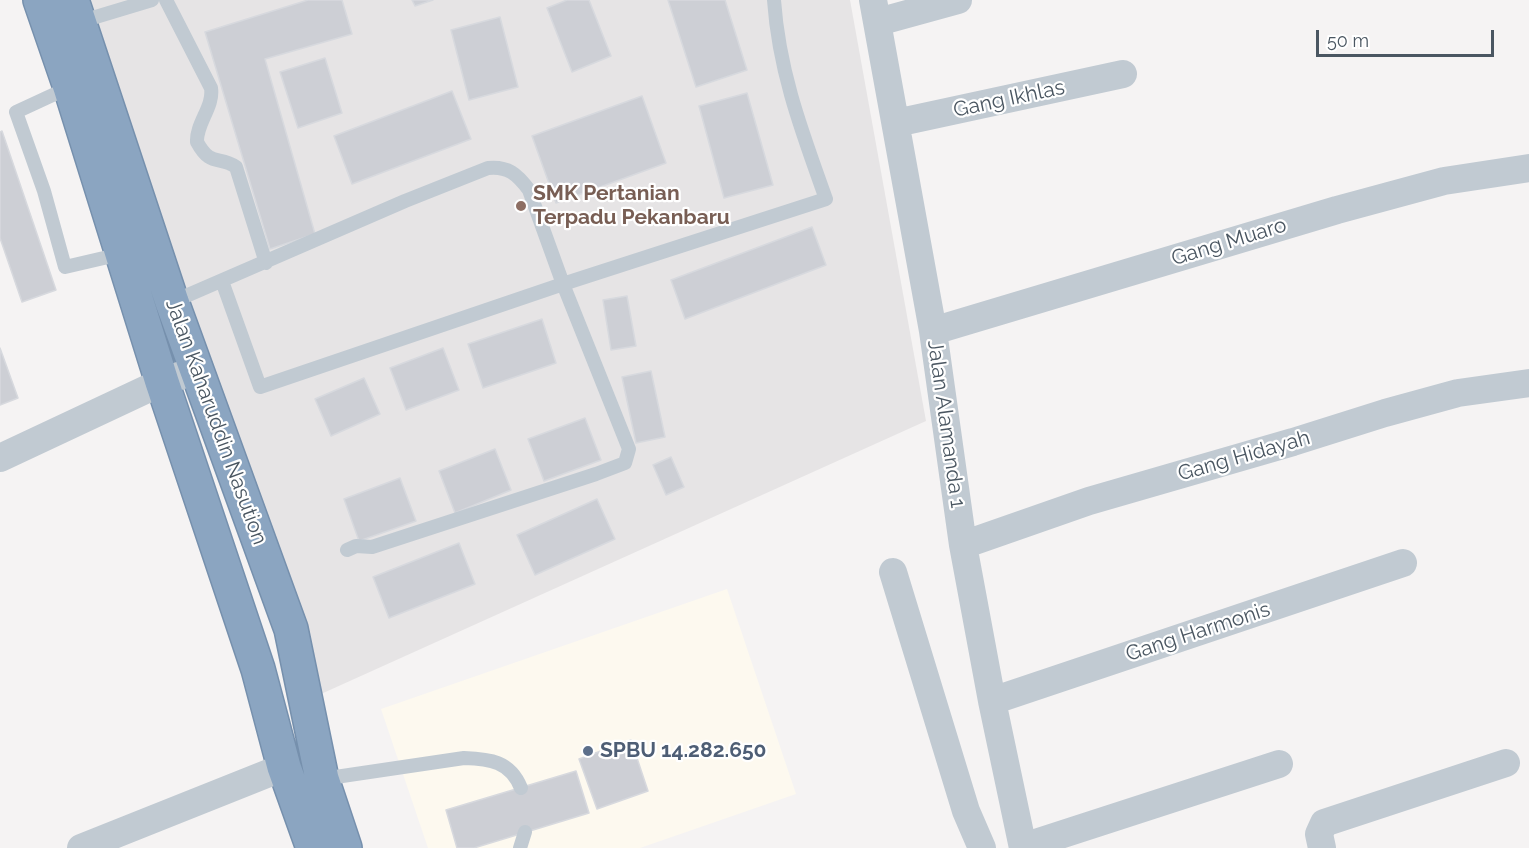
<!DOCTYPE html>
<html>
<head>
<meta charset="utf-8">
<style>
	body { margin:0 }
	#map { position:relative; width:1529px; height:848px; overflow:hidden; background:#f5f3f3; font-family:Raleway,sans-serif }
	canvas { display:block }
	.scale { position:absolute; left:1316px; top:30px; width:178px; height:27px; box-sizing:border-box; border:3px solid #4a5661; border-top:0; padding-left:8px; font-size:18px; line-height:21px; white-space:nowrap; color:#4a5661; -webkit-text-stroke:4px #fff; paint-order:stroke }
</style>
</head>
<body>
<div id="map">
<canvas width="1529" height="848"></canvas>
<div class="scale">50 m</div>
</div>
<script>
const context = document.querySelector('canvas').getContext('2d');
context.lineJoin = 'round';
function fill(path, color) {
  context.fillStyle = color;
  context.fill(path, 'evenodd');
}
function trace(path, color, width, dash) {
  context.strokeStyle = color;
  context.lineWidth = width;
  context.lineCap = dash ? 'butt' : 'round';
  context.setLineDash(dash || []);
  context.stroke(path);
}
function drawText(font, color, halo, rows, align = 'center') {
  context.font = font + ' Raleway,sans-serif';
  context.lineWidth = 4.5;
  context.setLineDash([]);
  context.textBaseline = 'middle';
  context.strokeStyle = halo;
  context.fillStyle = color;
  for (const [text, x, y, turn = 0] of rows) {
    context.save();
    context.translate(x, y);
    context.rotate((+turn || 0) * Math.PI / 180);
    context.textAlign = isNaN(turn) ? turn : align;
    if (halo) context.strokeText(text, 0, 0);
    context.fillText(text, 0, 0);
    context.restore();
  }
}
fill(new Path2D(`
	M727,589l69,205 -156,54h-212l-47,-139z`), '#fdf9ef');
fill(new Path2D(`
	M91,0h759l76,421 -605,273 -101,-283z`), '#e6e4e5');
const building = new Path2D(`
	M308,0h34l10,34 -87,25 50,175 -45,15 -65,-217z
	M412,0h21l-18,6z
	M567,0h22l22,56 -39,16 -25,-64z
	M668,0h57l22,70 -51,17z
	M500,17l18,70 -49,13 -18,-70z
	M325,58l17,55 -44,15 -18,-56z
	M452,91l19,48 -119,45 -18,-48z
	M747,93l26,92 -49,13 -25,-92z
	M642,96l24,67 -110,40 -24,-67z
	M2,131l54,159 -34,12 -22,-64v-106z
	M812,227l14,38 -141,54 -14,-39z
	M627,296l9,50 -25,4 -8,-50z
	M542,319l14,44 -73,25 -15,-44z
	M0,348l18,50 -18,7z
	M443,348l16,42 -53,20 -16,-42z
	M651,371l14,66 -29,6 -14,-66z
	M364,378l16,36 -49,22 -16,-37z
	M585,418l16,42 -57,21 -16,-42z
	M495,449l16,41 -56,23 -16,-42z
	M671,457l13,30 -18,8 -13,-30z
	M400,478l16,43 -57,20 -15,-42z
	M597,499l18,40 -80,36 -18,-40z
	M459,543l16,41 -86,34 -16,-41z
	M631,740l17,51 -51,18 -18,-50z
	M576,771l13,42 -115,35h-17l-11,-38z`);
fill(building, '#cdcfd5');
trace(building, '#d7d9de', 1.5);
const highway = new Path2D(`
	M40,0l30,87 92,295 96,287 26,98 29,81
	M72,0l100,302 119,327 31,150 23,69`);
trace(highway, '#7690ad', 36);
trace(new Path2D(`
	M166,0l45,88c3,19 -15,35 -14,54 14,26 22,13 39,25l30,96
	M79,22l73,-22
	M70,87l-54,25 28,79 21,76 56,-13
	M222,281l38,106 303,-103 263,-85c-24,-67 -47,-127 -52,-199
	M172,302l233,-101 83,-33c20,-2 29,6 41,22l34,94 66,165 -4,14 -29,11 -224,73 -16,-1 -9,4
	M322,779l142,-21c26,1 46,3 57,30
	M520,848l5,-16`), '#c1cad2', 14);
trace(new Path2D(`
	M873,0l60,331 30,214 29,156 31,147
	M878,22l80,-22
	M896,123l227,-49
	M933,331l404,-121 107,-29 85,-13
	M0,458l162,-76 34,-12
	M963,545l126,-44 204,-59 92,-29 73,-20 71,-10
	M893,572l73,239 16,37
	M992,701l411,-138
	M1023,847l256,-83
	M81,848l203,-81
	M1322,848l-3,-14 5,-11 182,-60`), '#c1cad2', 28);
trace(highway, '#8ba5c1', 33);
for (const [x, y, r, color] of [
	[521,206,6,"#8d6e63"],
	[588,751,6,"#5c6f8a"]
]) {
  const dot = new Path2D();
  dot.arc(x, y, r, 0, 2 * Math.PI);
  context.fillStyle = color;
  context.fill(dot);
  trace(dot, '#fff', 2);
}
drawText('21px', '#4a5661', '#fff', [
	["Gang Ikhlas",1009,99,-12],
	["Gang Muaro",1229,242,-17],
	["Jalan Kaharuddin Nasution",216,422,70],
	["Jalan Alamanda 1",946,424,82],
	["Gang Hidayah",1244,456,-16],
	["Gang Harmonis",1198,632,-18]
]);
drawText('bold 21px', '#785e54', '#fff', [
	["SMK Pertanian",533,194],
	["Terpadu Pekanbaru",533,218]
], 'left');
drawText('bold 21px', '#4e5e75', '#fff', [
	["SPBU 14.282.650",600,751]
], 'left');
</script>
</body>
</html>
